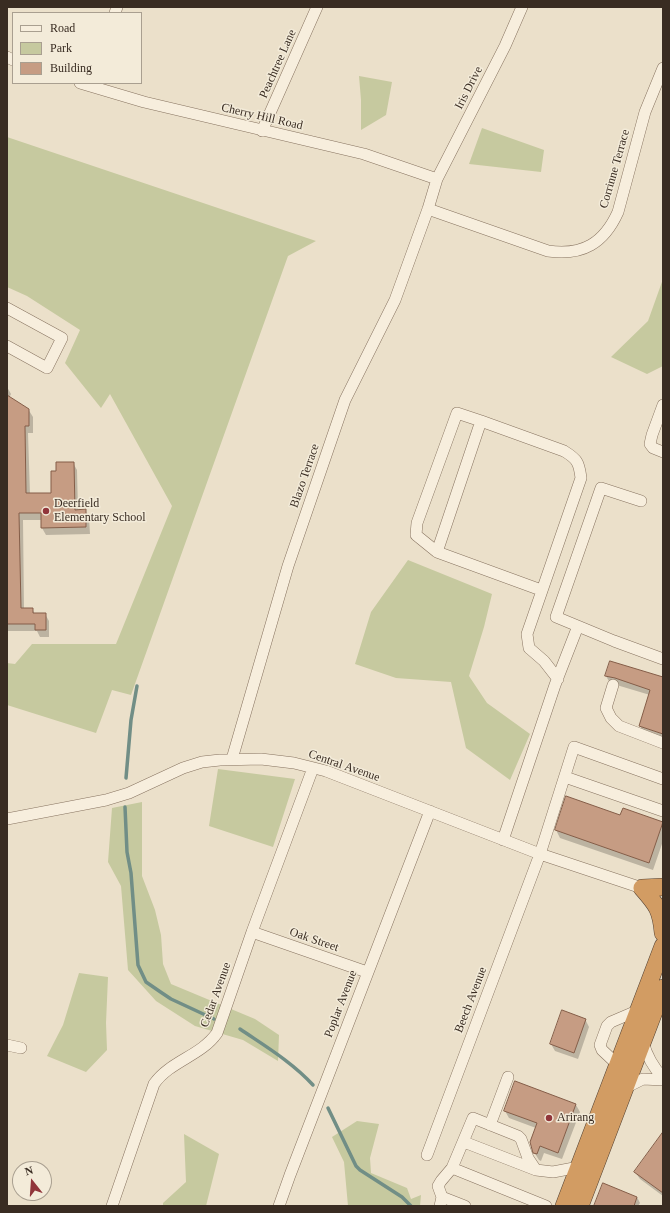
<!DOCTYPE html>
<html>
<head>
<meta charset="utf-8">
<style>
	body { margin:0 }
	#map { position:relative; width:670px; height:1213px; overflow:hidden; background:#ebe0ca; font-family:Georgia,serif }
	canvas { display:block }
	.frame { position:absolute; inset:0; border:8px solid #392c22; pointer-events:none }
	.legend { position:absolute; left:12px; top:12px; width:130px; height:72px; box-sizing:border-box; background:#f3ebd9; border:1px solid #a99f90; margin:0; padding:5px 7px; list-style:none; font-size:12px; color:#392c22 }
	.legend li { display:flex; align-items:center; gap:8px; height:20px }
	.legend b { width:20px; border:1px solid #a99f90 }
	.north { position:absolute; left:12px; top:1161px; width:40px; height:40px; box-sizing:border-box; background:#f3ebd9; border:1px solid #a99f90; border-radius:50%; rotate:343deg; font-size:11px; font-weight:700; line-height:16px; text-align:center; color:#392c22 }
	.north::after { content:''; display:block; margin:auto; width:14px; height:18px; background:#91353a; clip-path:polygon(50% 0,100% 100%,50% 72%,0 100%) }
</style>
</head>
<body>
<div id="map">
<canvas width="670" height="1213"></canvas>
<div class="frame"></div>
<ul class="legend">
<li><b style="height:5px;background:#f7eedd"></b>Road</li>
<li><b style="height:11px;background:#c6c99f"></b>Park</li>
<li><b style="height:11px;background:#c69c83"></b>Building</li>
</ul>
<div class="north">N</div>
</div>
<script>
const context = document.querySelector('canvas').getContext('2d');
context.lineJoin = 'round';
function fill(path, color) {
  context.fillStyle = color;
  context.fill(path, 'evenodd');
}
function trace(path, color, width, dash) {
  context.strokeStyle = color;
  context.lineWidth = width;
  context.lineCap = dash ? 'butt' : 'round';
  context.setLineDash(dash || []);
  context.stroke(path);
}
function drawText(font, color, halo, rows, align = 'center') {
  context.font = font + ' Georgia,serif';
  context.lineWidth = 3;
  context.setLineDash([]);
  context.textBaseline = 'middle';
  context.strokeStyle = halo;
  context.fillStyle = color;
  for (const [text, x, y, turn = 0] of rows) {
    context.save();
    context.translate(x, y);
    context.rotate((+turn || 0) * Math.PI / 180);
    context.textAlign = isNaN(turn) ? turn : align;
    if (halo) context.strokeText(text, 0, 0);
    context.fillText(text, 0, 0);
    context.restore();
  }
}
fill(new Path2D(`
	M359,76l33,6 -6,33 -25,15v-30z
	M482,128l62,22 -3,22 -72,-8z
	M7,137l309,104 -28,15 -157,439 -19,-5 -16,43 -89,-28v-42l8,1 17,-20h84l56,-138 -62,-112 -9,14 -36,-45 15,-33 -53,-34 -20,-9z
	M663,279v87l-16,8 -36,-17 37,-36z
	M408,560l84,34 -8,33 -15,49 18,27 43,31 -20,46 -44,-32 -15,-66 -55,-4 -41,-14 16,-52z
	M218,769l77,10 -22,68 -64,-21z
	M142,802v74l13,34 6,25 2,29 8,20 84,35 24,16 -1,26 -35,-21 -48,-14 -39,-25 -28,-31 -7,-84 -13,-24 4,-54z
	M79,973l29,4 -2,46 1,27 -21,22 -39,-16 16,-31z
	M357,1121l22,3 -9,34 1,15 36,15 4,11 10,-4 -1,11h-72l-4,-44 -12,-25z
	M184,1134l35,20 -13,52h-43v-3l23,-21z`), '#c6c99f');
fill(new Path2D(`
	M7,387l4,7 -2,4 19,11 5,8v16h-5l2,61h22l6,-22 15,-9 4,7 1,40h7l4,8 1,16 -44,1 -4,-7v-8h-19l1,89h8l3,5h10l4,7v16h-9l-3,-6h-30z
	M611,662l52,16v61l-19,-6 -4,-7 10,-31 -40,-12 -4,-7z
	M566,797l55,20 2,-8 40,14v18l-10,29 -93,-32 -4,-8z
	M585,1019l4,8 -11,32 -23,-8 -4,-7z
	M576,1105l4,7 -18,47 -18,-6 -3,8 -2,-1 -5,-8 2,-24 -27,-10 -4,-7z
	M663,1134v62l-23,-17 -5,-7z
	M637,1197l3,6 -2,3h-43z`), '#0003');
trace(new Path2D(`
	M126,778l5,-58 6,-34
	M125,807l2,45 4,21 7,92 8,17 16,11 9,6 43,20
	M240,1029c25,17 52,33 73,56
	M328,1108l28,58 4,4 42,27 9,9`), '#718e86', 3.5);
const building = new Path2D(`
	M7,395l22,14v17h-4l1,67h25v-22h5v-9h18l1,48 11,-1v18l-45,1v-15h-22l2,95h12v5h13v17h-11v-6h-28z
	M610,661l53,16v57l-24,-8 11,-36 -35,-12 -10,-2z
	M566,796l54,19 3,-7 40,14 -14,41 -94,-33z
	M562,1010l24,9 -12,34 -24,-9z
	M515,1081l61,23 -18,49 -18,-7 -3,8 -4,-1 -3,-11 7,-19 -33,-12z
	M663,1132v61l-29,-21z
	M603,1183l34,14 -3,9h-40z`);
fill(building, '#c69c83');
trace(building, '#845d48', 1);
const minor = new Path2D(`
	M115,13l2,-6
	M7,57l6,3
	M80,83l64,19 220,52 73,25
	M262,131l55,-124
	M428,209l120,42c35,5 56,-8 70,-39l27,-100 18,-44
	M7,308l55,30 -15,30 -40,-22
	M663,405l-11,30 -2,9 3,4 10,4
	M641,501l-40,-13 -45,129 58,24 49,18
	M437,552l-21,-17 1,-12 40,-110 24,8
	M541,590l-104,-38 44,-131 83,30c13,8 15,11 17,27l-54,156 2,14 15,13 14,18
	M613,685l-7,23 5,10 8,8 44,17
	M232,759l56,-193 57,-166 50,-100 33,-91 9,-30 68,-133 17,-39
	M565,777l98,34
	M7,819l99,-19 23,-7 54,-25 19,-6 18,-2 41,-1 33,4 32,8 214,83 102,34
	M503,840l52,-155 23,-59
	M252,932l115,40
	M643,1042c4,15 10,25 20,36
	M7,1045l14,3
	M618,1065l-16,-15 -2,-5 7,-19 4,-4 28,-12
	M625,1088l18,-9 20,1
	M490,1125l18,-48
	M464,1142l72,28 17,2 26,-5
	M427,1155l113,-301 34,-107 89,32
	M536,1170l-8,-12 -7,-19 -3,-3 -45,-18 -21,50 94,38
	M442,1197l23,9
	M112,1206l42,-122c16,-23 47,-28 63,-51l35,-101 61,-164
	M279,1206l11,-31 140,-364
	M440,1206l2,-9 -4,-11 3,-5 11,-13`);
const highway = new Path2D(`
	M642,888c15,17 19,22 21,45
	M642,888l21,-1
	M564,1206l99,-260
	M580,1206l83,-218`);
trace(minor, '#877360', 12);
trace(highway, '#554233', 18);
trace(minor, '#f7eedd', 11);
trace(highway, '#d29c63', 17);
for (const [x, y, r, color] of [
	[46,511,4,"#91353a"],
	[549,1118,4,"#91353a"]
]) {
  const dot = new Path2D();
  dot.arc(x, y, r, 0, 2 * Math.PI);
  context.fillStyle = color;
  context.fill(dot);
  trace(dot, '#f3ebd9', 1.5);
}
drawText('12px', '#392c22', '#f3ebd9', [
	["Peachtree Lane",278,64,-66],
	["Iris Drive",469,88,-63],
	["Cherry Hill Road",262,117,13],
	["Corrinne Terrace",615,169,-74],
	["Blazo Terrace",305,476,-71],
	["Central Avenue",344,766,19],
	["Oak Street",314,940,19],
	["Cedar Avenue",216,995,-70],
	["Beech Avenue",471,1000,-69],
	["Poplar Avenue",341,1004,-69]
]);
drawText('12px', '#392c22', '#f3ebd9', [
	["Deerfield",54,504],
	["Elementary School",54,518],
	["Arirang",557,1118]
], 'left');
</script>
</body>
</html>
